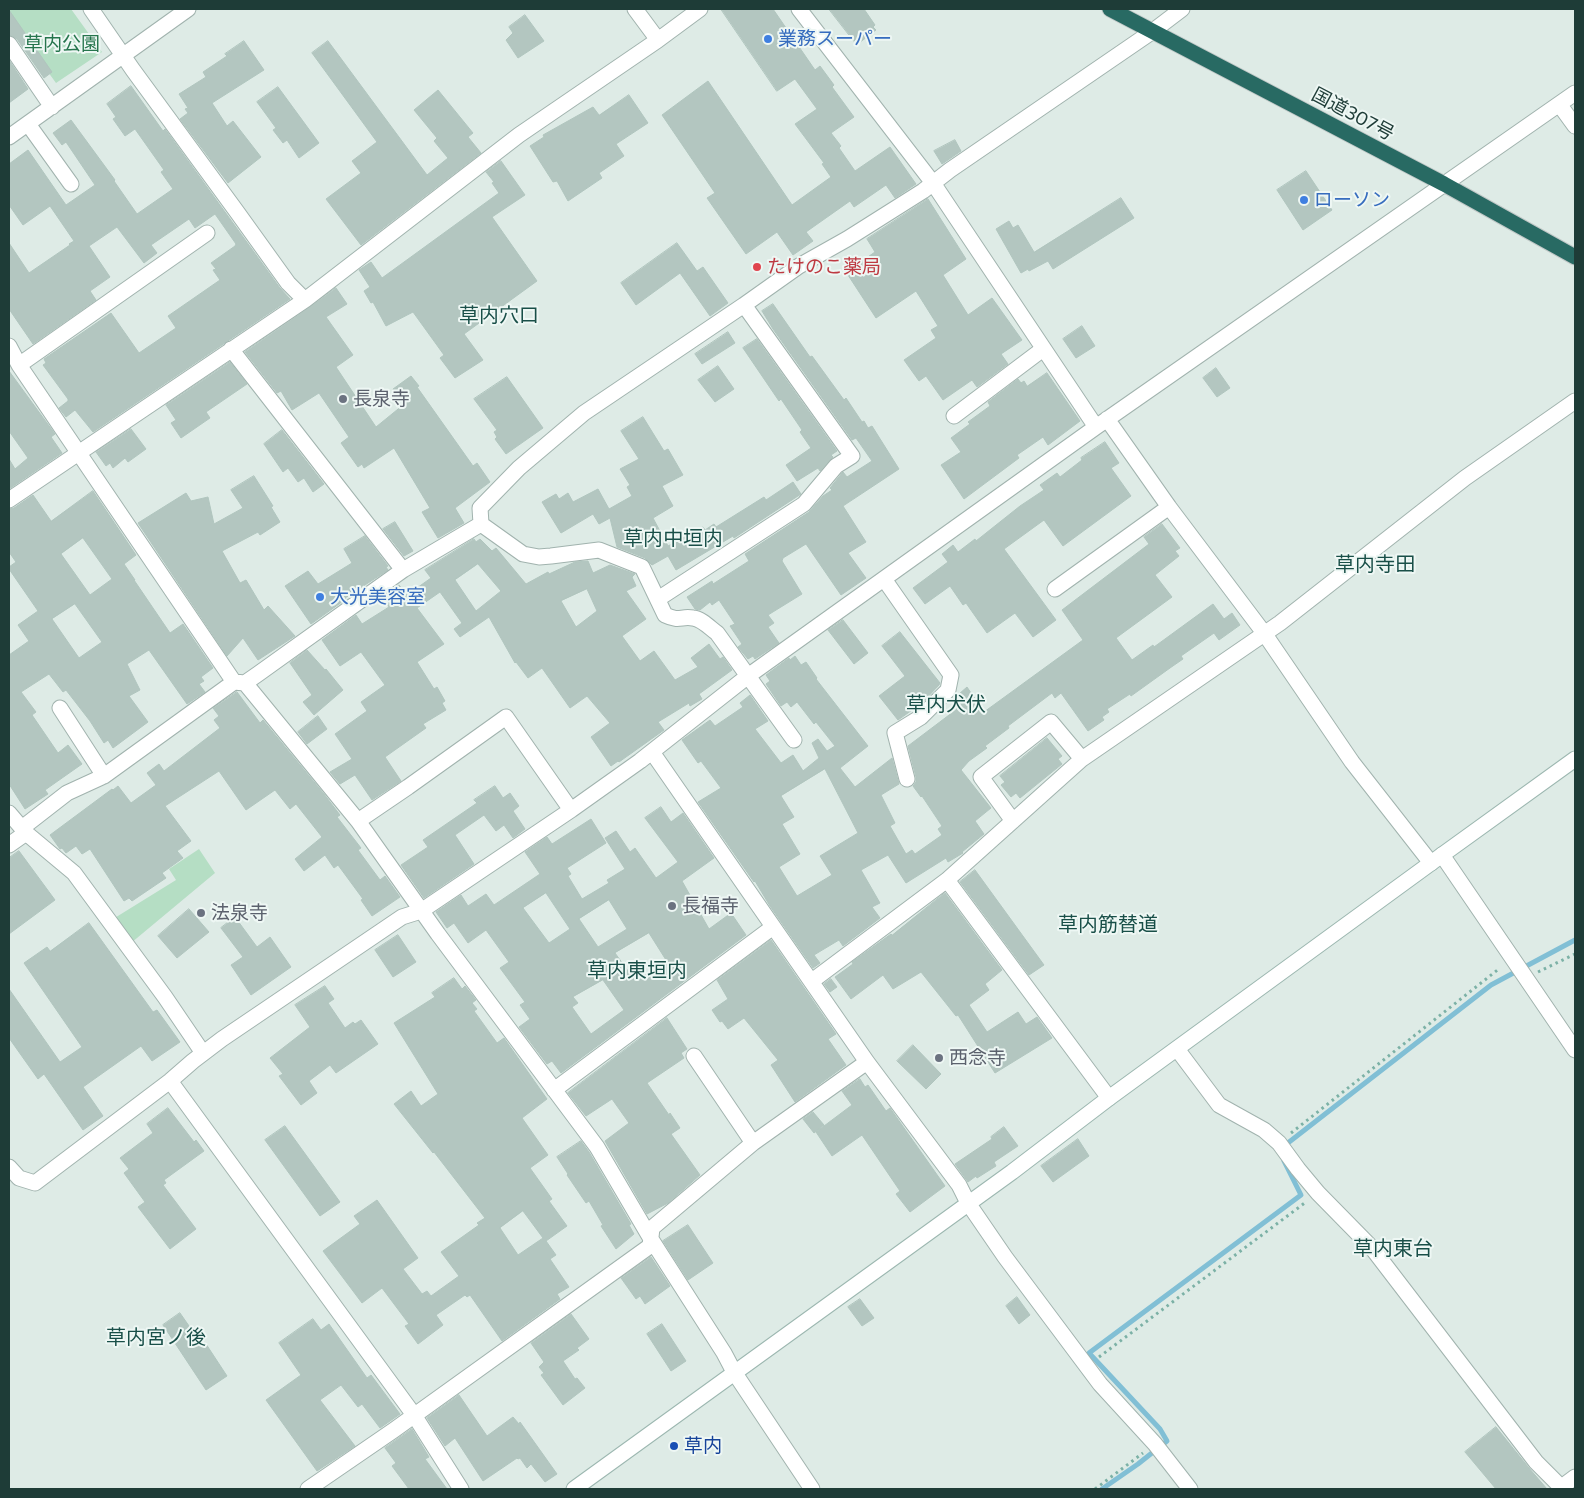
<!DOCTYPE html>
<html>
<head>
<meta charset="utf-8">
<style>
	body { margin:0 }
	#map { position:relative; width:1584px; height:1498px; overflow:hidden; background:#deebe6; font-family:Commissioner,sans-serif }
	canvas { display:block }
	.frame { position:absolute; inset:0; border:10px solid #1e3c37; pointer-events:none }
</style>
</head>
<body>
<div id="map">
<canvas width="1584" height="1498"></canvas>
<div class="frame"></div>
</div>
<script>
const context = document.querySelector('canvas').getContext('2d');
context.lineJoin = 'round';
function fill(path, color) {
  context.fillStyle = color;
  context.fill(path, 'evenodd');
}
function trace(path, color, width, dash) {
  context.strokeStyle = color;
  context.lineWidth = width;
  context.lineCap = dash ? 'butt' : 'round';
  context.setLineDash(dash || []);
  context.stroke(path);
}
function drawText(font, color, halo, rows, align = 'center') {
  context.font = font + ' Commissioner,"Noto Sans JP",sans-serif';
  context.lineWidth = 4;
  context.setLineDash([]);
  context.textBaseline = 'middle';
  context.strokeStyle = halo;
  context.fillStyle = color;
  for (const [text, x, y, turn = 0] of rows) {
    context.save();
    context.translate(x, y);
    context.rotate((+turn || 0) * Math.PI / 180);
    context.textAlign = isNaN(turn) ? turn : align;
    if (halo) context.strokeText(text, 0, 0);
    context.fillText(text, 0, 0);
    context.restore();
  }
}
fill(new Path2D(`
	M9,9h62l31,43 -46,31 -47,-65z
	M199,849l16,24 -84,70 -18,-24 63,-39 -7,-11z`), '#b5dec4');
trace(new Path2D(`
	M1284,1146l207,-161 84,-45
	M1102,1489l36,-25 29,-23 -7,-12 -71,-76 212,-158 -17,-34`), '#81bfd5', 5);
const building = new Path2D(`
	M721,9h52l42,61 5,-4 14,19 -2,2 22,30 -23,16 10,13 -2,2 16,23 35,-24 26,37 -21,14 -9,-13 -32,22 -4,-6 -44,31 7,9 -20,14 -16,-23 -31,22 -39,-56 8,-5 -53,-78 46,-34 84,124 39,-28 -9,-13 2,-1 -29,-39 22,-15 -22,-30 -18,12z
	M829,9h35l11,16 -2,2 3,3 -17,13 -3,-4 -2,2z
	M9,10l43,62 -8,6 -27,-39 -8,-4z
	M525,15l19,26 -26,17 -12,-18 7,-7 -4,-6z
	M244,41l20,29 -52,33 15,23 6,-5 28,36 -33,26 -48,-64 8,-6 -3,-4 3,-1 -9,-14 27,-17 -3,-5 24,-16 -2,-2z
	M328,41l99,134 21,-17 -14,-17 3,-3 -23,-28 24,-20 35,43 -5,4 13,16 -120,92 -35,-46 35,-26 -9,-12 25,-19 -65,-89z
	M9,60l19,29 -19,14z
	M131,86l32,45 2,-2 115,159 10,11 -197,133 -18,-22 -9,7 -7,-9 9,-7v-2l-25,-34 3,-2 -2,-4 67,-46 28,40 37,-25 -8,-12 52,-36 -7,-10 3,-1 -5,-6 24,-17 1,-2 -21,-30 -20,14 -6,-9 -38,26 6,8 -13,10 -27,-36 -28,19 21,31 -20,14 6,9 -63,44 -24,-35v-66l20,30 41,-28 -1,-1 5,-3 -24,-35 -27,19 -14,-20v-41l19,-14 38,55 29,-20 -29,-43 -4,3 -9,-12 18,-13 44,60 -1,1 23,33 36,-25 -12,-17 3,-2 -29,-41 -10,7 -12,-17 3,-2 -9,-13z
	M278,87l41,56 -20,15 -12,-18 -4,3 -10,-13 3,-2 -19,-26z
	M629,95l19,28 -32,21 8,12 -25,17 3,5 -34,23 -11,-20 -4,1 -23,-36 14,-9 -1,-2 50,-28 6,8z
	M955,140l6,11 -19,13 -8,-13z
	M501,161l24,34 -33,22 45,64 -73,53 19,26 -28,18 -15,-20 4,-3 -31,-43 -27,14 -13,-24 -2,1 -7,-12 6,-4 -11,-17 12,-8 11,16 117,-85 -7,-10 2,-1 -8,-10z
	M1306,171l26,39 -29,20 -26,-40z
	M1121,198l13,20 -81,51 -5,-8 -19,10 -1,-2 -7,4 -25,-44 13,-8 4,7 5,-3 16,27z
	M928,199l38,60 -23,16 25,40 24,-17 30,42 -21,14 7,10 -31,23 -5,-7 -29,20 -17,-24 -7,5 -15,-21 32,-22 -5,-8 7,-4 -22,-35 -40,27 -30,-46 29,-20 -8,-13z
	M677,243l20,28 6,-4 25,36 -18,13 -30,-43 -44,32 -15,-22z
	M336,288l11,16 -21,13 27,38 -17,12 40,60 27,-22 -10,-16 18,-13 8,10 -2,1 56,79 4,-3 13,19 -35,26 9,15 -26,15 -16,-26 8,-4 -36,-60 -30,20 -2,-4 -4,3 -17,-24 8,-6 -30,-44 -27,17 -11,-19 -4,2 -32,-41z
	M773,304l37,53 2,-1 32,44 2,-2 16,24 2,-1 4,7 4,-2 27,43 -56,37 23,36 -18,11 18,25 -25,17 -35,-51 -23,14 -1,3 20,33 -34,21 6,8 -6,4 11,16 -24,16 -2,-3 -5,3 -10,-12 4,-3 -12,-18 5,-2 -16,-24 -7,5 -2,-3 -10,8 -5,-1 -8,-12 25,-16 1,3 36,-23 -4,-7 64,-42 14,-16 9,-6 -2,-2 12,-15 1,-1 4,5 25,-16 -16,-23 -4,2 -79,-111 -11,-18z
	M1082,326l13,20 -19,12 -13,-19z
	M728,332l7,11 -33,21 -7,-10z
	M757,339l80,112 -6,4 2,2 -13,14 -2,-3 -21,13 -11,-16 25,-17 -11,-16 2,-2 -21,-31 -2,2 -36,-53z
	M230,362l17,22 -41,28 4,6 -29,20 -10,-15 5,-3 -10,-15z
	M718,366l16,23 -19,13 -17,-22z
	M1216,368l14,20 -13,9 -14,-19z
	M9,371l46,63 -4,3 11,16 -53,36v-30l6,10 13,-11 -19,-27z
	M1047,373l33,48 -32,24 -5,-8 -26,18 2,3 -55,41 -23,-34 20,-13 -10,-14 19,-14 -2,-2 22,-16 -2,-4 30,-23 3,4 3,-2 3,5z
	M507,377l36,51 -37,26 -11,-15 2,-2 -3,-5 3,-2 -23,-31z
	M643,417l21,34 4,-2 15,26 -21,11 11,20 -20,12 15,28 35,-19 2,3 9,-6 2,3 48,-30 2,3 27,-18 8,12 -67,44 -1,-2 -57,34 -8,-14 -16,9 -7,-7 -28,-11 -7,-29 -11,6 -6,-10 -32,19 -19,-31 14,-8 3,5 9,-6 5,9 25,-13 11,20 23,-13 -5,-9 3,-2 -10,-16 19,-10 -18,-28z
	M131,429l15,20 -18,13 -3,-4 -12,10 -3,-5 -4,3 -10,-14z
	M282,430l42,54 -11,8 -9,-14 -6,4 -10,-14 -5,4 -19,-28z
	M1105,442l14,21 -8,5 20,28 -68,50 -19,-26 -40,29 52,71 -23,17 -18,-24 -28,20 -21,-30 -3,2 -13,-19 -25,18 -12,-16 35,-26 -6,-8 11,-9 5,7 17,-13 1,2 44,-35 24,-16 -4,-5 17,-12 3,4 22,-17 -1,-2z
	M254,476l19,30 -2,1 9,15 -20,13 -2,-3 -36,19 18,32 6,-3 18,30 4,-4 27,30 -37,24 -15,-22 -16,18 -89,-133 48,-30 5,8 17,-4 6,27 29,-16 -12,-18z
	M93,491l43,64 -12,9 11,16h-1l36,53 13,-9 30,44 -12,9 3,4 -5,3 6,8 -18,12 -38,-54 -22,14 13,26 -11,6 19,26 -35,26 -5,-8 -4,3 -14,-22 -24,-31 -3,2 -14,-18 -28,18 15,20 -4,3 26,38 10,-8 14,19 -37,26 3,4 -23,15 -16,-25v-129l20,-14 -11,-16 20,-14 -29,-42v-2l7,-5 -7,-10v-43l5,-1 19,-13 18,26zM83,538l29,41 -22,16 -29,-41zM75,604l27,38 -23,16 -27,-39z
	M395,522l18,29 -9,5 -21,-27z
	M1162,524l18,24 -5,3 4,5 -24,19 17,22 -56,41 16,22 21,-15 1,2 59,-43 11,15 8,-6 8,12 -21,15 -5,-7 -33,23 2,3 -13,9 -39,28 -1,-2 -23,15 2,3 -7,5 2,3 -16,11 -27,-38 -6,5 -3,-5 -44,33 1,2 -24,18 2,2 -18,13 -8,9 30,38 -16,13 9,13 -22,18 1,1 -15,9 -2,-4 -40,25 -18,-28 -27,15 19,33 -8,4 8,11 -37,28 -4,-6 -25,15 6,8 -7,5 -43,-62 -15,-25 -1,1 -56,-80 23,-14 -20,-27 -3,2 -16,-23 28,-20 5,6 28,-19 -3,-4 10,-8 18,26 -13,8 26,34 12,-8 10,16 16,-13 -7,-15 6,-4 9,12 8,-5 -19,-24 -2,2 -17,-22 -6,5 -4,-5 -6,4 -15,-22 4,-3 -4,-6 23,-17 1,2 5,-4 6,9 5,-3 11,16 -1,1 52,67 -28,22 15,19 37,-29 7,26 -18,11 14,28 -5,3 16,28 6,-4 3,4 27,-19 -4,-6 4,-3 -20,-30 -1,1 -8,-11 3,-4v-5l-8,-31 49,-37 -6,-8 16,-14 17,25 99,-72 -21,-30 87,-66 -5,-7zM825,769l33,64 -38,23 12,19 -35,21 -18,-29 21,-13 -18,-30 12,-7 -13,-21z
	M365,536l23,30 -2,1 2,3 -43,28 1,1 -35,25 -26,-38 23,-15 10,13 34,-21 -8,-14z
	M474,539l2,3 4,-3 12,12 4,-3 30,36 22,-12 1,2 26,-12 13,-1 5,12 17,-8 25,9 -3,3 4,9 -10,5 20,28 -24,17 18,25 14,-10 21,29 23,-13 -7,-9 18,-14 11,15 3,-2 9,13 -33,24 3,5 -12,7 -1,-3 -31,19 6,8 -45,32 -1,-1 -7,5 -20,-29 19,-14 -23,-27 -17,12 -28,-40 -14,10 -12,-16 -1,1 -26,-46 -29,20 -6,-8 8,-6 -22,-31 -23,16 27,36 -27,18 17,27 3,-2 8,14 -3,2 4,7 -23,14 3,4 -41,29 16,24 -29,19 -17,-25 -15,9 -10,-12 22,-13 -17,-25 32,-23 -6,-9 24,-17 -24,-33 -21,14 -18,-26 34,-25 6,9 27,-17 -7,-10 17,-12 8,10 24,-17 -6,-8zM478,564l23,27 -25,20 -21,-31zM587,589l10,22 -21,16 -15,-26z
	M843,620l25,33 -14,11 -26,-34z
	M900,632l40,51 -1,2 -17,18 -24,17 -19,-24 26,-20 -23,-30z
	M307,650l18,20 1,-1 17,21 -29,25 -11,-13 9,-7 -22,-32z
	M237,692l23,31 3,-3 61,74 16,21 -3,2 24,31 -3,2 22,30 5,-4 15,21 -28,19 -11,-16 2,-1 -25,-34 -4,3 -9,-13 -21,16 -9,-12 27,-22 -26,-33 -6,5 -15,-19 -29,20 -27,-39 -54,35 26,35 -14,10 6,7 -21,15 4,5 -34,23 -3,-3 -5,3 -34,-52 -8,5 -6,-8 -10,7 -4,-5 -2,1 -10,-14 62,-46 1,1 5,-4 13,17 25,-18 -9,-12 12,-9 5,7 56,-43 -6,-8 5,-4 -6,-8z
	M318,716l9,13 -20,15 -9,-12z
	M1047,738l15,18 -4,3 4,5 -42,34 -4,-5 -5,4 -10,-12 4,-3 -5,-6z
	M495,786l8,12 7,-5 9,13 -6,5 12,18 -12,9 -9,-13 -8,6 -12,-16 -29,20 19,29 -50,34 -23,-33 27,-18 -5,-7 54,-37 -3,-3z
	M661,807l10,15 12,-9 31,45 -32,23 27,48 22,-16 15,22 -185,138 -9,-12 -5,3 -28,-37 11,-8 -10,-14 5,-3 -25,-34 9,-6 -23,-32 -18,13 -14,-20 -7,5 -11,-16 25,-17 7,11 18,-12 8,11 46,-31 -15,-22 22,-15 5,7 39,-25 15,24 -39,25 4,6 -3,2 14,23 27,-16 -2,-3 18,-11 -20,-31 11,-7 14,21 5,-4 21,30 22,-16 -33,-44zM546,893l24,36 -21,14 -26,-35zM609,900l18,29 -29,18 -19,-28zM649,933l17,27 -30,22 -21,-29zM603,980l21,30 -33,24 -19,-27 6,-4 -5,-6z
	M19,851l36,49 -46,34v-76z
	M975,870l69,95 -15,10 -69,-93z
	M945,893l57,77 -17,14 4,6 -20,15 18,27 31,-20 8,12 11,-7 15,21 -57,35 -37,-58 -2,1 -35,-44 -28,17 -10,-14 -32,24 -16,-22 18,-13 -1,-2 39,-28 1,1z
	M189,909l20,23 -32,26 -19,-22z
	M235,917l22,30 13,-10 21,30 -40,28 -20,-30 12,-8 -22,-29z
	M89,923l64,89 4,-2 23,32 -28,19 -11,-15 -58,41 20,29 -20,14 -39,-56 -6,5 -29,-41v-49l51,73 22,-15 -58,-84 23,-16 3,4z
	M398,935l18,27 -23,15 -18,-27z
	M771,940l65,94 -8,5 18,26 -51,37 -24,-37 7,-5 -34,-42 -16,11 -6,-8 -2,1 -8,-12 16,-11 -11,-19z
	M454,978l8,11 3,-3 11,14 -4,3 5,6 -3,2 23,32 7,-5 43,61 -25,19 26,37 -18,13 22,31 -3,2 18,25 -21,15 10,14 -6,4 19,28 -12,7 3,5 -58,42 -32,-46 -3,2 -2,-2 -29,20 7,10 -25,19 -13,-18 4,-2 -27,-36 -20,15 -39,-52 37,-27 -6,-8 23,-16 41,58 -15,11 19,25 5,-3 4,5 28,-20 -18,-24 38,-27 -2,-2 8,-5 -51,-66 -1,1 -39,-49 17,-13 10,15 17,-12 -44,-71 41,-26 -3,-4zM523,1211l20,27 -25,17 -18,-27z
	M831,979l6,8 -7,5 -6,-8z
	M325,986l9,13 -6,4 17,25 8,-6 2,2 6,-4 17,24 -42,29 -6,-8 -21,16 8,12 -16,12 -22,-29 4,-2 -13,-16 40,-31 -15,-22z
	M667,1018l20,31 -6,4 3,5 -37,25 22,32 1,-2 10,15 -9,6 29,41 -32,28 -21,11 -42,-73 24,-18 -17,-24 -26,17 -18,-23z
	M913,1045l28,29 -15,15 -29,-28z
	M860,1079l5,8 3,-2 18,26 4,-3 55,78 -35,26 -14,-18 4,-3 -38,-56 -30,21 -16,-24 36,-27 -10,-14z
	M168,1108l23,30 3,4 2,-2 8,11 -40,29 2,3 -3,2 33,44 -26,20 -32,-42 7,-5 -21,-29 5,-4 -9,-11 33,-25 -6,-9z
	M813,1112l11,13 -10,8 -11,-14z
	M285,1126l55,76 -20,14 -55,-76z
	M1004,1127l14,19 -24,16 2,4 -19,12 -1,-2 -8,6 -13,-18 37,-25 -1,-2z
	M1078,1139l11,17 -36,26 -12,-16z
	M581,1141l8,11 42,72 -2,1 5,9 -18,15 -15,-23 2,-1 -14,-24 -3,2 -19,-28 1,-1 -11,-17z
	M688,1225l25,38 -25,17 -25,-39z
	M651,1257l19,29 -25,18 -5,-8 -4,3 -15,-21z
	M1017,1297l13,18 -11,9 -13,-18z
	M860,1299l14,19 -12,8 -14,-19z
	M180,1313l23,33 3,-2 21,32 -21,14 -43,-65z
	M571,1314l18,25 -12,9 2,2 -16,11 12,18 2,-1 8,10 -22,17 -22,-30 3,-2 -5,-6 5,-5 -13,-19z
	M313,1319l8,11 8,-6 38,54 4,-3 29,39 -20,14 -18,-24 -4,3 -17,-22 -21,15 35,46 -38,25 -51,-71 35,-25 -22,-32z
	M662,1324l24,37 -15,10 -24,-37z
	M459,1395l28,41 26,-19 6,7 1,-2 37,52 -12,8 -14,-18 -4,4 -7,-10 -2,1 -1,-1 -34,23 -28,-43 -10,8 -18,-28z
	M1496,1427l33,41 18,21h-51l-31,-37z
	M412,1429l17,28 -4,2 22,30h-38l-17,-23 4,-3 -11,-15z`);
fill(building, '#b3c6c0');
trace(building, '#b0c5be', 1);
const street = new Path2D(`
	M91,9l42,61 104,142 51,71 17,17
	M635,9l23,31
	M799,9l134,174 163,244
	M9,44l43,63
	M1559,104l16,22
	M28,124l43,60
	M9,137l179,-128
	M9,346l10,19 215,317
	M231,349l172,221
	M19,365l188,-132
	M954,416l89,-67
	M1107,419l62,88 95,126 88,129 79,101
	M9,500l296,-200 214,-165 139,-95 42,-31
	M884,579l67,96 -3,15 -27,27 -26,16 12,46
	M1055,589l114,-82
	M658,599l146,-95 32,-38 16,-10 -108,-151
	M245,683l113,138 80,113 159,213 54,92 73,114 10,19 78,117
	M60,708l44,68
	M794,740l-77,-107c-7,-5 -15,-14 -24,-15 -13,-2 -13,4 -28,-3l-23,-48 -43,-17 -48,6 -12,1 -16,-3 -42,-30 -1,-16 39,-40 65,-55 160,-108 55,-39 48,-27 76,-48 27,-21 203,-139 29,-22
	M652,752l215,310 92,123 9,18 37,54 95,127 55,60 35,45
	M9,813l17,20 48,40 91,124 38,56
	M358,821l50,-34 98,-70 65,93
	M1013,821l-32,-44 70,-55 31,37
	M22,828l45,-35 37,-17 130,-94 11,1 13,-9 145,-104 78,-46
	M9,845l17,-12
	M1442,855l133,195
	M947,880l162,218
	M812,981l135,-101 135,-121 198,-136 185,-145 110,-77
	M1177,1049l42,56 45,25 15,13 19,26 20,24 54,55 164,214 25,25
	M694,1056l59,87
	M170,1081l244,334 47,74
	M554,1090l219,-163
	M9,1167l10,11 16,5 135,-102 23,-20 29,-22 180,-122 19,-6 150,-101 69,-49 108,-85 348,-249 479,-334
	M308,1489l86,-59 256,-184 2,-18 101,-85 114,-81
	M1559,1489l16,-12`);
const secondary = new Path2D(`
	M574,1489l438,-317 97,-74 333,-243 133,-96`);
const highway = new Path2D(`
	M1110,9l334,175 131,73`);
trace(street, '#a1b3ae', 17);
trace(secondary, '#9cb7b0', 17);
trace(highway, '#c0c8c7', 17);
trace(new Path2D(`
	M1538,972l37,-18
	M1291,1133l209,-165
	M1099,1357l207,-155
	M1095,1489l48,-36`), '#7cb1a6', 3, [2.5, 4]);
trace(street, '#fff', 15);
trace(secondary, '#fff', 15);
trace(highway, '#286a63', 15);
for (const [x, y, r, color] of [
	[768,39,5,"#3f7fe0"],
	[1304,200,5,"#3f7fe0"],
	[757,267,5,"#e0444e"],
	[343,399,5,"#6b7280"],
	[320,597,5,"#3f7fe0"],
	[672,906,5,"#6b7280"],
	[201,913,5,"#6b7280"],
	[939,1058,5,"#6b7280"],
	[674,1446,5,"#1a4fb4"]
]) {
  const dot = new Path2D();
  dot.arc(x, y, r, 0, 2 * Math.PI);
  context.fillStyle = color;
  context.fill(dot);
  trace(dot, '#eef7f4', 2);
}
drawText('19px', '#366cbe', '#eef7f4', [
	["業務スーパー",778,39],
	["ローソン",1314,200],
	["大光美容室",330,597]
], 'left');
drawText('19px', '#26754d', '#eef7f4', [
	["草内公園",62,44]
]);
drawText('19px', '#1e3c37', '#eef7f4', [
	["国道307号",1353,114,28]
]);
drawText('19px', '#be3a42', '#eef7f4', [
	["たけのこ薬局",767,267]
], 'left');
drawText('19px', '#5b616d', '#eef7f4', [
	["長泉寺",353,399],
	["長福寺",682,906],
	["法泉寺",211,913],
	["西念寺",949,1058]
], 'left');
drawText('19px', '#164399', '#eef7f4', [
	["草内",684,1446]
], 'left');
drawText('20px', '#194f48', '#eef7f4', [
	["草内穴口",499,315],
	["草内中垣内",673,538],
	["草内寺田",1375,564],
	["草内犬伏",946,704],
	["草内筋替道",1108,924],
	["草内東垣内",637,970],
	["草内東台",1393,1248],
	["草内宮ノ後",156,1337]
]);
</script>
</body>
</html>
